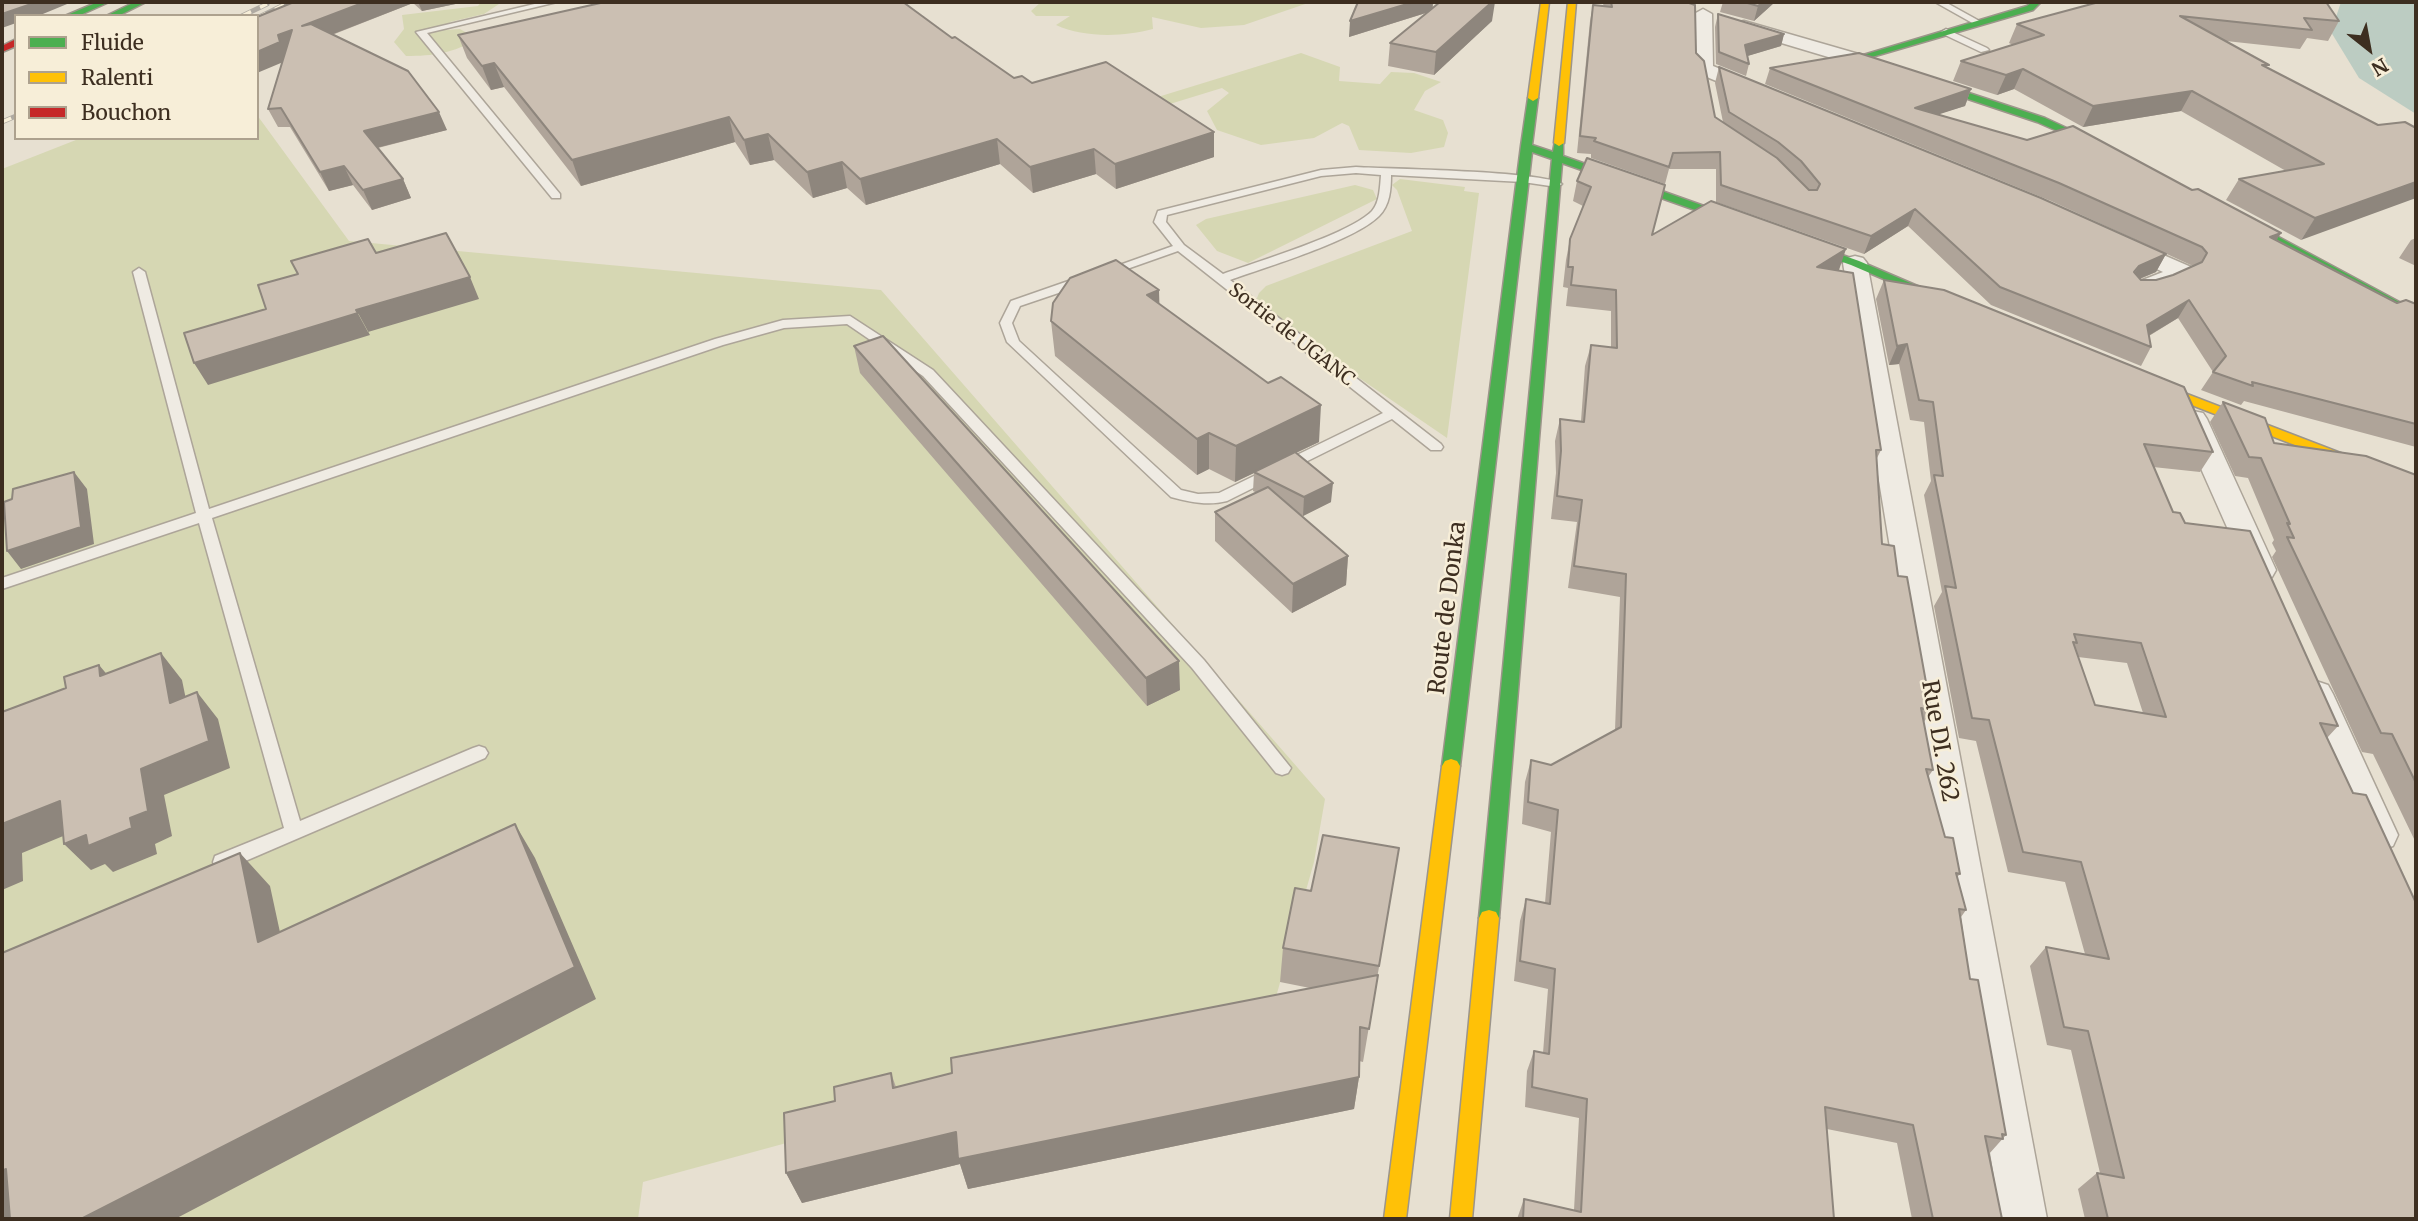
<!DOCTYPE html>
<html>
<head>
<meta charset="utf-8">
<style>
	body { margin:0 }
	#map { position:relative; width:2418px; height:1221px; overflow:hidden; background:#e7e0d1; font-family:Merriweather,serif }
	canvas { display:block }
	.frame { position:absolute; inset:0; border:4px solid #3d2e20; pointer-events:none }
	.legend { position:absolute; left:14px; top:14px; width:245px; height:126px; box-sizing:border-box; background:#f7eed8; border:2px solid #ada18e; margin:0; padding:9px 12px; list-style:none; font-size:21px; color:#3d2e20 }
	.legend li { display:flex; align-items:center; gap:14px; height:35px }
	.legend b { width:35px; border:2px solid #ada18e }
	.north { position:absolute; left:2334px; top:14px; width:70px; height:70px; -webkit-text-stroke:5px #f7eed8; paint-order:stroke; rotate:149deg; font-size:19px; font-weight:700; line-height:28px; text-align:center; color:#3d2e20 }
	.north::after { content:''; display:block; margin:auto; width:24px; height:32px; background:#3d2e20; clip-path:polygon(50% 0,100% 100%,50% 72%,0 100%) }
</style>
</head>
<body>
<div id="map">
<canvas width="2418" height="1221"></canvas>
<div class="frame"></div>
<ul class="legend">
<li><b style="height:9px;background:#4caf50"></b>Fluide</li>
<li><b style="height:9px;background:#ffc107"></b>Ralenti</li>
<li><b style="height:9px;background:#c62828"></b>Bouchon</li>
</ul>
<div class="north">N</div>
</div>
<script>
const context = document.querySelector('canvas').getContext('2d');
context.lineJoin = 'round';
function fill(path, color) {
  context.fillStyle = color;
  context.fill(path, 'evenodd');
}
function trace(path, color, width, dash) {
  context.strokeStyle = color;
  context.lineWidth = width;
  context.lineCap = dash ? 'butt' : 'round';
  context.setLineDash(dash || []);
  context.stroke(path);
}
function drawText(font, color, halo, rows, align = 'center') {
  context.font = font + ' Merriweather,serif';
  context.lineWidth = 5;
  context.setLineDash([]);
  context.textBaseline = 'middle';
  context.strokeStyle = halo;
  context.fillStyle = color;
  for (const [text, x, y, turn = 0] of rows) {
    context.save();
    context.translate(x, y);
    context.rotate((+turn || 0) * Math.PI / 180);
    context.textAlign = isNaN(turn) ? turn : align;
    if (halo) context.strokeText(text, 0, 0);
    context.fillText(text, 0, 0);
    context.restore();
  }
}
fill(new Path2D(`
	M481,2h21l-18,12 -34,8 -4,8 14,-1 17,10c-23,14 -44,17 -71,17l-12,-14 10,-13 -2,-14 76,-9z
	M1041,2h270l-67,23 -43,3 -49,-11 1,12c-30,8 -69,9 -97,-4l14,-9h-34l-5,-5z
	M1301,53l39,14 -1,14 41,3 11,-12 23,1 27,9 -16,9 -11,19 29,10 5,13 -4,14 -33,6 -52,-3 -10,-24 -7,-3 -28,15 -53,7 -44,-15 -10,-19 22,-18 -7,-5 -88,27 -12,-7z
	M257,115l92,126 532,49 444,509 -11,63 -42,149 -629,171 -5,37h-636v-1050l79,-31h176z
	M1400,179l65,8 -1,4 15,2 -32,245 -183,-125 -9,-10 4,-10 7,-7 146,-55 -15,-41 -5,-5z
	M1355,185l18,5 4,9 -129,64 -31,-12 -21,-26 10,-6z`), '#d6d7b3');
fill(new Path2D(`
	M2341,2h75v112l-57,-36 -28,-46z`), '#bcccc2');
const lane = new Path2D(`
	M543,2h14l-130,31 133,161v4h-8l-136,-166z
	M1935,2h10l38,21 -7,2z
	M1946,29l41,19 2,2 -8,2 -38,-18 -2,-2z
	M1356,167c34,2 187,4 206,17l-5,3 -34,-5 -132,-7c0,14 -1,30 -12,41 -25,25 -113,51 -149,64l211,164 2,3 -2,3h-10l-39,-31 -165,82c-19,5 -37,1 -56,-4l-164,-155 -7,-19 11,-22 66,-23h8v6l-65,22 -8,17 7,18 162,149 17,4 21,-1 164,-80 -205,-162 -68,24h-8l-2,-3 73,-26 -19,-24 4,-11 163,-41zM1356,173l25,2c-1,11 -1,27 -9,36 -22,23 -116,51 -149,63l-39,-29 -18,-23 1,-7 154,-39z
	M139,268l6,4 64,237 506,-170 68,-19 67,-4 83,54 271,290 87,108 -3,5 -6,2 -6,-2 -84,-105 -269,-292 -76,-52 -63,4 -61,17 -511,173 88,303 173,-73 6,-2 6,2 3,5 -3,5 -256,110 -7,2 -7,-2 -2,-6 2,-6 69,-28 -85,-305 -197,66v-11l194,-65 -63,-241z`);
const street = new Path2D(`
	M1703,9l9,5 1,52 49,20 3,4 -3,4h-14l-51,-21 -2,-4 -1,-55z
	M1744,21l118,34 2,4 -9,6 -117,-35 -3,-4 3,-4z
	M2122,237l69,30 4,5 -4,5c-17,7 -38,21 -56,16l-4,-5 4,-5 28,-11 -49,-23 -3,-5 3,-5z
	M1855,256l8,2 4,5 180,956h-46l-158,-956 4,-5z
	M2193,411l10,2 4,6 69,151 -4,7 -11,3 -11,-3 -4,-7 -67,-151 4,-6z
	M2316,681l12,4 5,9 65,141 -5,11 -13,4 -13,-4 -5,-11 -63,-141 5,-9z`);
const fast = new Path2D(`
	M98,2h11l-31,14h-13z
	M135,2h11l-28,14h-12z
	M2032,2h9l-8,8 -175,51 -8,-2 177,-53z
	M1920,77l125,41 69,32 -9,2 -68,-30 -120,-40 -2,-2z
	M1533,95l5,3 -6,47 21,7 2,-11h8v15l296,105 98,42 -6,4 -4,-1 -96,-41 -289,-102 -63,755 -3,6 -7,2 -7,-2 -3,-6 73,-759 -20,-7 -72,614 -3,5 -6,2 -6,-2 -3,-5 79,-620 7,-48z
	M2226,213h8l182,98v9l-190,-103z`);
const slow = new Path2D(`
	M1541,2h8l-11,96 -5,3 -5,-3z
	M1568,2h8l-12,141 -5,3 -5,-3z
	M2140,376l276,106v10l-281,-109v-6z
	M1451,759l6,2 3,5 -54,453h-22l58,-453 3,-5z
	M1489,910l7,2 3,6 -27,301h-22l29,-301 3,-6z`);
const jam = new Path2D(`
	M16,39v7l-14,6v-6z`);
trace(lane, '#ada599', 3);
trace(street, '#ada599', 3);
trace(fast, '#9c958a', 3);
trace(slow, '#9c958a', 3);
trace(jam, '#9c958a', 3);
fill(lane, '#efebe3');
fill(street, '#efebe3');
fill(fast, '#4caf50');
fill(slow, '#ffc107');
fill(jam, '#c62828');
const rail = new Path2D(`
	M242,16l25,-12
	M257,18l33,-16
	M2,122l14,-6`);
trace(rail, '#afaaa2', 5);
trace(rail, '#f7eed8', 3.5, [10]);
fill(new Path2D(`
	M294,2h171l-43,9 -9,-8 -81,32 115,95 -69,18 25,31 8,19 -39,12 -19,-25 -24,6 -39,-64h-12l-10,-18 14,-47z
	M1358,2h75v6l59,13 -58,54 -46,-9 2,-23 36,-30 -77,24z
	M1602,2h84l10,51 19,64 8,5 -8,-39 4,-16 447,187 -10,18 -16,7 1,1h15l17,-5 20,-9 -142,-65 -286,-117 5,-16 201,21 -6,17 -27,8 254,76 89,43 -5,7 121,63 19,1v143l-172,-46 -3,4 -40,-15 12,-18 -35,-54 -29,18 2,11 -10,19 -150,-61 -83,-79 -44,28 -148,-52v-33h-47l-4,15 -74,-26v-4l-14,-1 13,-132 3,-16 11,1z
	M1723,2h52l-21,19 -34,-9z
	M2326,2l13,19 -11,20 -21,-3 -7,11 -74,-8 41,27 111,57 -77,115 -75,-40 13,-21 47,-8 -105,-60 -98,16 -69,-38 -17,6 -44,-14 8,-20 52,-16 -4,-2 8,-19z
	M1718,14l66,20 -3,12 -34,10 2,8 -3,12 -30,-12 -1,-37z
	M458,35l494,3 62,40 200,54v25l-98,32 -20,-15 -63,19 -33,-29 -134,41 -19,-17 -34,10 -39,-38 -24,5 -15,-23 -154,44 -77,-99 -13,3 -24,-32z
	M1587,158l65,77 187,35h-2l44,180 -5,10 6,84 16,32 33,134 -7,12 9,48 -5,7 17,60 15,37 -3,3 9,33 -5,7 9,62 36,156 -17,19 13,65h-90l-15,-76 -70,-14 7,90h-317l7,-20 50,11 5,-92 -54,-11 2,-36 7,-20 9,2 5,-64 -34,-8 6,-60 6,-22 19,4 6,-71 -29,-8 3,-42 6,-22 20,5 64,-35 5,-133 -52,-9 9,-66 -26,-3 5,-46 -1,-32 5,-22 21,2 4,-55 6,-21 20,3v-37l-45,-5 2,-18 -5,-1 3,-27 4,-21 13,-33 -10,-5 4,-20z
	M2416,238v28l-17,-8 12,-18z
	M1884,280l329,172 -13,20 -47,-5 20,45 12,11 153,203 -11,12 89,481h-331l-7,-30 19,-16h3l-29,-123 -24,-5 -17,-79 16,-19 39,7 -20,-72 -57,-10 -32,-131 -17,-3 -25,-132 8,-14 -18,-97 7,-14 -7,-59 -14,-2 -11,-56 -10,1 -13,-66zM2078,657l49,6 16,50 -48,-8z
	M1159,304l160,138 -23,11 35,49 -28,14 -3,-1 48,41 -2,29 -54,28 -77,-72v-29l42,-19 -4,-2 1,-18 -19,9 -26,-13 -12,6 -142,-119 -4,-35z
	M854,346l326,344 -33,16 -287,-333z
	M2223,402l51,41 142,32v368l-43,-89 -11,-2 -90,-195 4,-6 -4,-8 2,-3 -26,-62 -13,-2 -25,-54z
	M1399,848l-36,214 -4,-1v16l-5,32 -386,80 -8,-25 -158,39 -16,-30 105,-100 5,14 414,-99 -30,-6 3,-34 28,-57z`), '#afa499');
fill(new Path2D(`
	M37,2h35l-34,14h-22v7l-14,5v-14z
	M365,2h47l1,1 -103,40 -8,-17z
	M418,2h47l-43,9z
	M1414,2h19l-1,9 -83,26 1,-16z
	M1492,2h3l-3,19 -58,54 2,-23z
	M1763,2h12l-21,19 4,-15z
	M292,30l-4,30 -31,13v-21l21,-17z
	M1784,34l-3,12 -40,12 4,-13z
	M494,63l10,24 -13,3 -9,-24z
	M2023,69l-9,20 -17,6 9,-20z
	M1971,89l-6,17 -56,18 6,-16z
	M2192,91l-11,20 -98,16 10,-21z
	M439,112l8,18 -75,19 -8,-18z
	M729,117l6,25 -154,44 -9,-26z
	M1214,132v25l-98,32 -1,-25z
	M768,134l6,26 -24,5 -6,-25z
	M997,139l3,25 -134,41 -6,-26z
	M1094,149l2,25 -63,19 -3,-26z
	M842,162l5,26 -34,10 -6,-26z
	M344,166l9,19 -24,6 -9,-19z
	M403,179l8,19 -39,12 -9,-20z
	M2416,182v16l-115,42 14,-22z
	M1915,209l-7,17 -44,28 7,-18z
	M2281,233l-11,18v-14z
	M1846,249l-7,21 -30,18 8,-21z
	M2166,254l-10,18 -27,11 10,-17z
	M470,277l9,22 -111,33 -12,-22z
	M1159,290l1,35 -13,-30z
	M2189,300l-11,18 -40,24 9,-17z
	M358,313l12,22 -162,50 -14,-22z
	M1907,344l-8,20 -10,1 8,-19z
	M1321,405l-2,37 -64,30h-1v1l-19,9 1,-36z
	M1209,433v36l-12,6v-36z
	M74,472l13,17 7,55 -73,25 -14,-18z
	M1333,483l-2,19 -28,14 1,-19z
	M1348,556l-2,29 -54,28 1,-29z
	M161,653l21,27 10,49 -22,-26z
	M1179,661l1,29 -33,16 -1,-28z
	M99,665l22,26 -21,-15z
	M197,692l21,27 12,49 -66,27 8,41 -17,8 2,10 -44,18 -8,-8 -14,6 -27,-26 66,-26 11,-49z
	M60,801l25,26 -63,26 1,28 -21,9v-66z
	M515,824l20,34 61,141 -421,220h-94z
	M240,853l30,33 19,88 -31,-32z
	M1359,1077l-5,32 -386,80 -8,-25 -158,39 -16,-30 170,-41z
	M6,1169l43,29 -42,21h-5v-48z`), '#8e867d');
const building = new Path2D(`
	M2,2h35l-35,12z
	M294,2h71l-63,24 9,-2 97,47 31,41 -75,19 39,48 -40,11 -19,-24 -24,6 -39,-64 -13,1 24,-79 -14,5 2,7 -23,10v-35z
	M605,2h298l49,36 3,-1 59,41 8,-2 10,7 74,-21 108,70 -99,32 -21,-15 -64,18 -33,-28 -137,40 -18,-17 -35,10 -39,-38 -24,6 -15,-23 -157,43 -78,-97 -12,3 -24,-31z
	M1358,2h56l-64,19z
	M1440,2h52l-56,50 -46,-9z
	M1611,2h75l9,3 1,48 8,8 11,56 62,41 32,32h8l3,-6 -19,-23 -23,-19 -49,-30 -10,-45 322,131 125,56 -27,12 -5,6 7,8h15l17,-5 29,-13 5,-9 -5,-6 -143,-64 -289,-115 89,-15 112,36 -56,19 112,32 46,-14 119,64 6,-1 83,44 -11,4 127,66 9,-3 10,4v120l-164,-42 1,4 -40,-14 13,-16 -37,-56 -42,25 4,22 -151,-60 -85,-78 -44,27 -150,-51 -1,-33 -47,1 -4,14 -75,-26 2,-3 -16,-2 13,-131 19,2z
	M1744,2h19l-5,4z
	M2099,2h227l13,19 -35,-3 8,12 -132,-14 89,49h-7l116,60 27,-3 11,6v54l-101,36 -76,-39 85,-15 -132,-73 -99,15 -70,-37 -17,6 -45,-14 83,-26 -27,-11z
	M1718,14l66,20 -39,11 4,19 -30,-12z
	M1587,158l78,27 -13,50 59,-34 135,48 -29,18 36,6 28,177h-5l6,94 12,2 4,30 9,1 24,133 -10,-2 12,62 -7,-1 19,68 8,1 7,36 -4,-1 10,37 -7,-1 11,70 8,1 28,155 -4,-1 1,5 -18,-3 17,83h-69l-20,-94 -88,-18 9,112h-311l1,-20 57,13 6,-113 -55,-12 2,-36 15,3 6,-85 -35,-8 6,-62 24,5 8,-94 -30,-8 3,-42 20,5 70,-38 5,-153 -52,-8 8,-66 -25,-4 4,-45 -1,-32 24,3 7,-77 26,3 -1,-58 -45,-5 2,-18h-5l2,-28 21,-52 -14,-6z
	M446,233l24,44 -114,33 2,3 -164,50 -10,-30 82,-24 -8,-24 40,-11 -7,-13 77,-22 8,14z
	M1116,260l43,30 -12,5 121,88 13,-6 40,28 -85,41 -27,-13 -12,6 -146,-118 2,-18 17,-25z
	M1884,280l60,10 240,97 29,65 -69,-8 29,68 7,1 5,10 65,8 88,195 -18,-3 33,70 13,2 50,108v316h-308l-11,-46 27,5 -36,-147 -24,-4 -18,-80 63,12 -28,-97 -58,-10 -34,-132 -17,-2 -27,-132 11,2 -22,-113 9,1 -10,-74 -14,-2 -12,-56 -10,2zM2074,634l67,9 25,74 -71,-12 -22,-63 4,1z
	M883,336l296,325 -33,17 -292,-332z
	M2223,402l42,16 9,25 92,13 50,19v308l-24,-49 -11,-1 -94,-196 7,1 -7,-15 3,1 -29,-66 -12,-1z
	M1295,452l38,31 -29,14 -50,-25z
	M74,472l7,55 -74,24 -3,-49 8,-3 1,-10z
	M1268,487l80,69 -55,28 -78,-72z
	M161,653l9,50 27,-11 12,49 -68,28 7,42 -18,7 2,10 -44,18 -2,-11 -22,9 -4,-43 -58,23v-112l64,-24 -2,-11 35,-12 1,11z
	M515,824l60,143 -494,252h-71l-4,-50 -4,2v-218l238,-100 18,89z
	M1323,835l76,13 -20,118 -96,-18 12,-60 16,3z
	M1378,975l-9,54 -9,-2 -1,50 -401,82 -2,-27 -170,41 -2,-60 51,-12 -1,-14 57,-14 2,15 59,-15 -1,-15z`);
fill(building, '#cbbfb2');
trace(building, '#8e867d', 2);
drawText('19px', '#3d2e20', '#f7eed8', [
	["Sortie de UGANC",1291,335,38]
]);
drawText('23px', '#3d2e20', '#f7eed8', [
	["Route de Donka",1448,608,-83],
	["Rue DI. 262",1939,741,80]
]);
</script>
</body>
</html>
